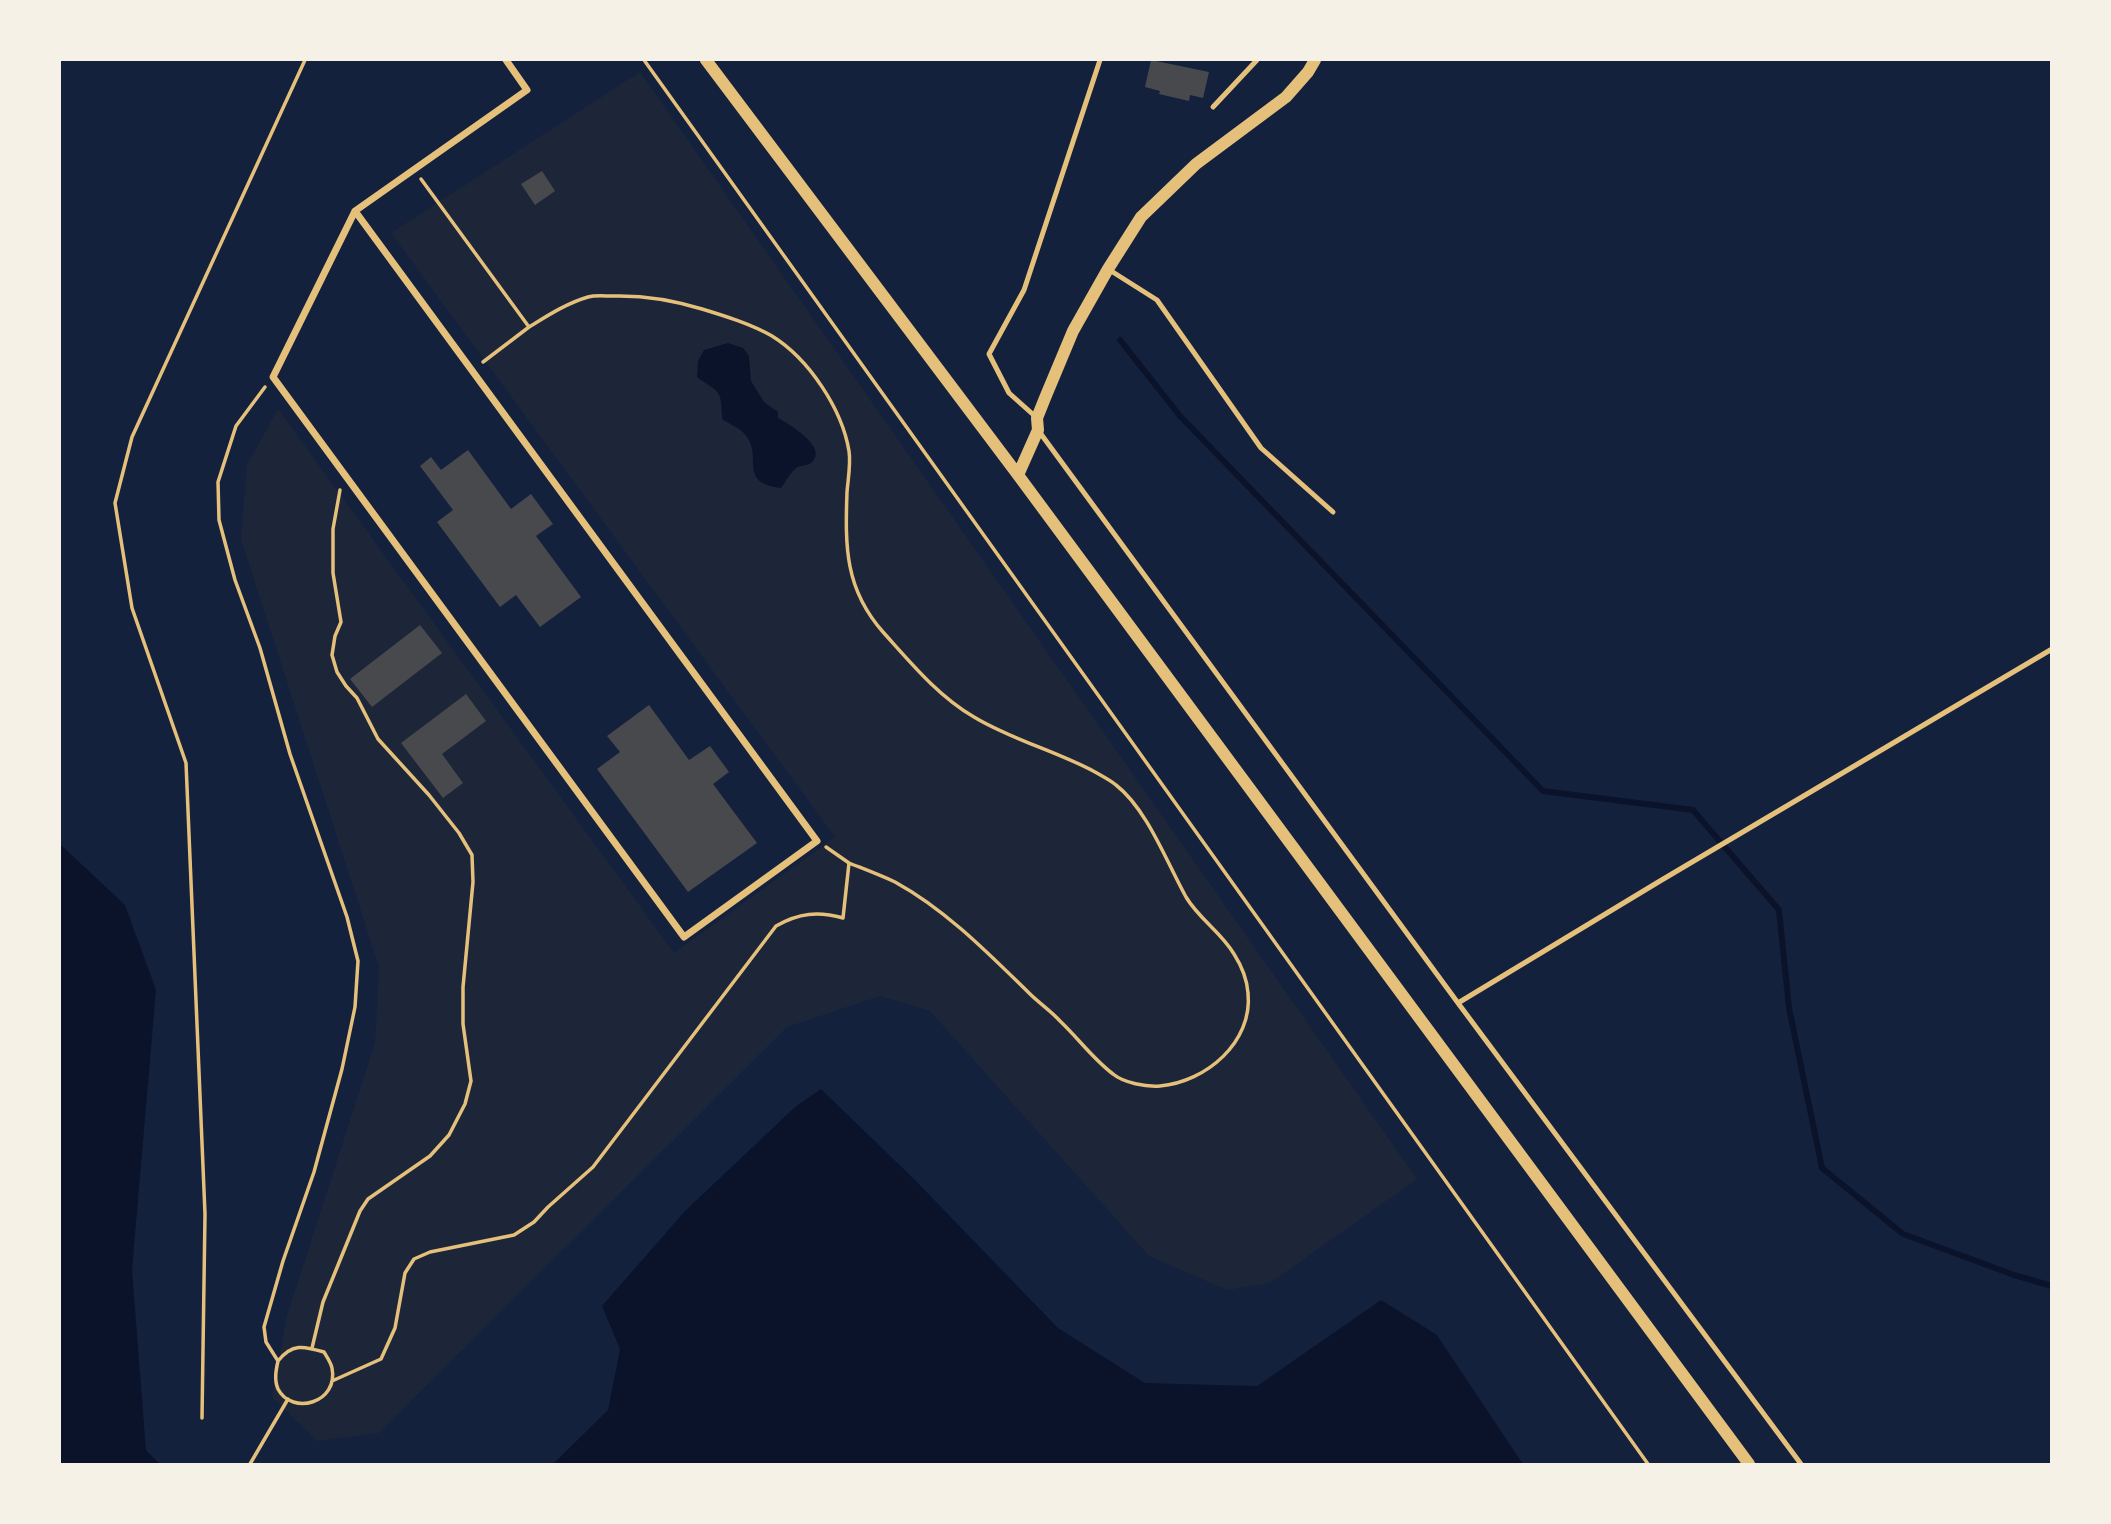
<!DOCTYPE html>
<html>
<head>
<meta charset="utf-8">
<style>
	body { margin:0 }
	#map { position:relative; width:2111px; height:1524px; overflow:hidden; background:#14213d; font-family:Overpass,sans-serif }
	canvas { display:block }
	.frame { position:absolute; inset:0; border:61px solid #f6f1e7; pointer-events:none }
</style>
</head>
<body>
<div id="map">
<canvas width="2111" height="1524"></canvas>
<div class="frame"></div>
</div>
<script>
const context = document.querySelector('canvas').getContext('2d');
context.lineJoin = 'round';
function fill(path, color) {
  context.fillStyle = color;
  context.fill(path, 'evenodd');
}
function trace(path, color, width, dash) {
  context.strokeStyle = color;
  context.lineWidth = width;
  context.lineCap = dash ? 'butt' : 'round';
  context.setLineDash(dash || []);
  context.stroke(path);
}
fill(new Path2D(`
	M640,72l777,1107 -147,104 -43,7 -78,-34 -219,-245 -50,-15 -93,31 -408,406 -62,8 -45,-44 15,-81 88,-273 4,-76 -138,-428 6,-74 31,-56 396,544 161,-116 -444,-604z`), '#1d2539');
fill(new Path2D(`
	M728,343l15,5 6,8 2,25 13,21 14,10v6c11,6 52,30 33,45 -5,3 -12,2 -16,6 -4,3 -10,14 -14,19 -43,-5 -19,-30 -34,-51 -5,-8 -15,-12 -24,-17 -2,-6 -1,-11 -2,-18 -1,-14 -15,-17 -24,-25l1,-16 6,-11z
	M60,844l65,61 31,85 -24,280 14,180 14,14h-100z
	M821,1089l94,91 143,148 87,55 112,3 124,-86 56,35 86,129h-970l55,-54 12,-61 -18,-43 83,-95 110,-104z`), '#0b132b');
trace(new Path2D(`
	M1120,340l60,76 363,375 150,19 86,100 10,98 33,160 81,66 111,41 38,11`), '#0b132b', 6);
fill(new Path2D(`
	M1151,60l58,12 -6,26 -13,-3 -1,6 -30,-7 1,-3 -15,-4z
	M542,171l13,20 -20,14 -14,-21z
	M468,450l43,59 20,-15 22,30 -17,12 45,61 -41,30 -24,-32 -16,12 -63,-85 16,-12 -33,-44 11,-9 10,13z
	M420,625l22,28 -70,54 -22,-28z
	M466,694l20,27 -44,33 21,29 -20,15 -42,-55z
	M649,705l40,55 21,-14 19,26 -16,12 44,59 -69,49 -91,-123 23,-17 -13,-16z`), '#48494c');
trace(new Path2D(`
	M644,60l1004,1404
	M421,179l108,148c18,-11 38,-24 59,-30 7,-2 16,-1 24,-1 32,-1 61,4 90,13 23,7 49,15 70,27 37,23 70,73 77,115 2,13 -1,28 -2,41 -2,55 -2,97 36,140 28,31 55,64 91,85 38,23 82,34 121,55 7,4 15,8 21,13 31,24 51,78 70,112 13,22 35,35 48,57 7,11 13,25 14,39 5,49 -42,89 -88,93 -14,1 -36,-3 -47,-12 -20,-15 -35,-36 -53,-53 -9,-10 -21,-18 -31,-28 -41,-40 -83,-83 -134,-111 -15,-7 -31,-13 -46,-19
	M483,362l46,-35
	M265,387l-29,39 -18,56 1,38 16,60 25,68 30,106 57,163 11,44 -3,46 -13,62 -28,103 -31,89 -19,66 2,15 12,19c-2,9 -4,19 0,28 14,27 61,14 54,-21 -1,-5 -5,-11 -8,-16 -20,-6 -32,-9 -46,9
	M312,1348l11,-46 37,-91 8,-12 62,-43 19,-21 16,-31 6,-23 -8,-57v-37l10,-105 -1,-27 -13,-22 -30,-38 -51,-56 -21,-41 -11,-12 -9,-14 -5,-17 3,-19 6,-14 -8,-49v-44l7,-39
	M332,1381l49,-22 14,-31 10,-55 9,-14 16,-7 84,-17 20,-13 14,-15 45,-40 183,-241c23,-13 42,-15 67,-8l6,-55 -23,-16
	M202,1418l3,-204 -19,-451 -54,-155 -17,-105 17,-66 173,-377
	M250,1464l38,-65`), '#e5c07b', 3.5);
trace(new Path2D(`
	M1213,107l44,-47
	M1108,269l49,31 104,148 72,64
	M1037,418l-28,-25 -20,-39 35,-64 76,-230
	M1038,430l420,573 343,461
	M1458,1003l202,-122 392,-232`), '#e5c07b', 5);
trace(new Path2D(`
	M355,211l462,630 -133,96 -411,-560 82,-166 172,-121 -21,-30`), '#e5c07b', 7);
trace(new Path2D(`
	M706,60l312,415 731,989
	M1018,475l20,-45 -1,-12 8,-20 28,-67 35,-62 33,-52 55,-53 90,-67 22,-25 7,-12`), '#e5c07b', 12);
</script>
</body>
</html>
